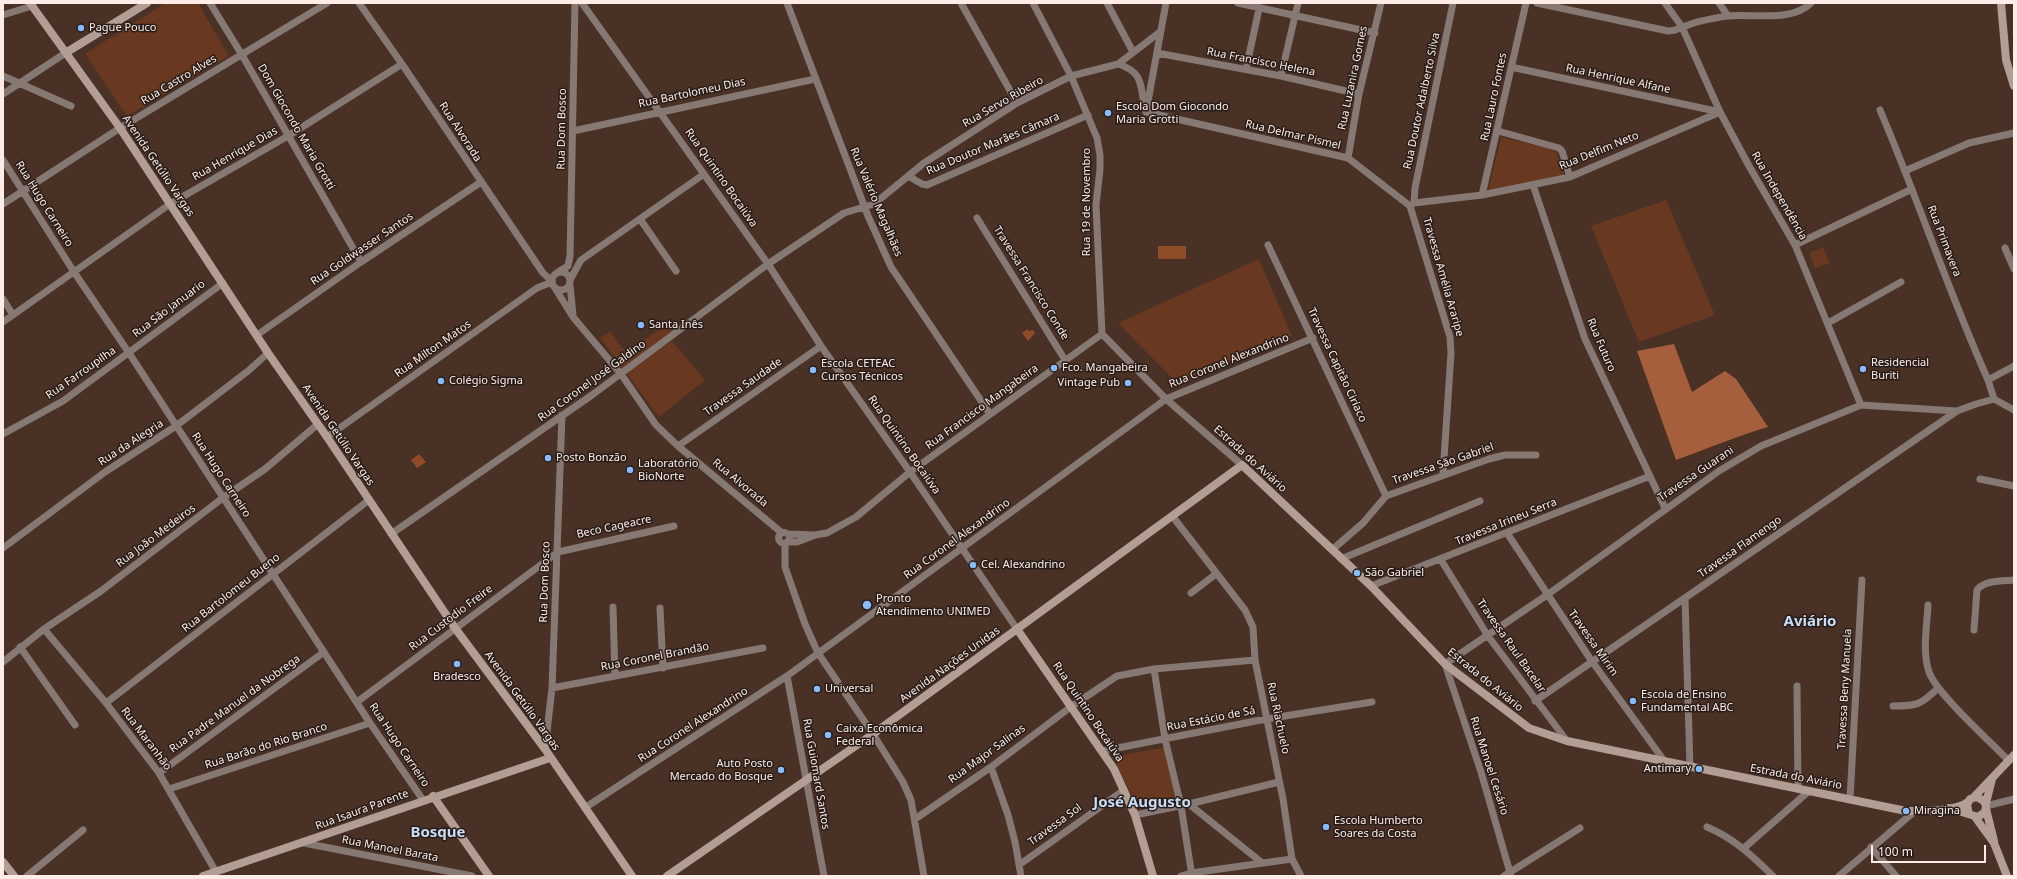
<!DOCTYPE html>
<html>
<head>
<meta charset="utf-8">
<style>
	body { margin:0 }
	#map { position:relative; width:2017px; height:879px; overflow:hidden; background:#493126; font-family:"Noto Sans",sans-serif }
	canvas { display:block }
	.frame { position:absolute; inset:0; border:4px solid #fdede6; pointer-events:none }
	.scale { position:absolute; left:1871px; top:845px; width:115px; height:18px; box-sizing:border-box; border:2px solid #fdede6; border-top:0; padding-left:5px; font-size:12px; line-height:14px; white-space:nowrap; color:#fdede6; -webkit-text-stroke:3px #271c17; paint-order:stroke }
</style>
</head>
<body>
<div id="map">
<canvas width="2017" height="879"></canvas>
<div class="frame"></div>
<div class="scale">100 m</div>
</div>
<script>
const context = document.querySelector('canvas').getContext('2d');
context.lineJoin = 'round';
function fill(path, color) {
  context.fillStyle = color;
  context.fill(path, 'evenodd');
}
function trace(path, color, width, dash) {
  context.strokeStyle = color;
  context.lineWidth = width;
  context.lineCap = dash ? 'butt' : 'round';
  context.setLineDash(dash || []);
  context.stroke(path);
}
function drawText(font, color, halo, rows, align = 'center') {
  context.font = font + ' "Noto Sans",sans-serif';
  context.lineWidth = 3;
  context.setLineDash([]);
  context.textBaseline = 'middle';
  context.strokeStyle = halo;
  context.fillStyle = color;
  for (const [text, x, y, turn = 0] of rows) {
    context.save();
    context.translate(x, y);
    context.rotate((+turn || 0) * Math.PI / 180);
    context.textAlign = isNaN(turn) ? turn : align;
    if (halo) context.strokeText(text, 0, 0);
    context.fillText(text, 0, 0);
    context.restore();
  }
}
fill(new Path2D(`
	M165,3h33l31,53 -102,60 -42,-62z
	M1501,137l46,11 9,4 8,23 -76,16z
	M1666,200l49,115 -76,27 -48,-116z
	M1823,247l7,16 -15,5 -6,-15z
	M1259,259l33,77 -114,48 -60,-61z
	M672,320l8,11 -45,34 37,-24 33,39 -46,37 -59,-79 10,-7 16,22z
	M1166,747l11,53 -39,8 -25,-51z`), '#683820');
fill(new Path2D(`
	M1674,344l18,48 33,-21 11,8 32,48c-31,9 -61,22 -92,33l-39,-109z`), '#a65f3c');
fill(new Path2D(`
	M1158,246h28v13h-28z
	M1027,329l2,2 4,-1 2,3 -7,8 -6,-8z
	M419,454l7,8 -9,6 -6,-8z`), '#904b28');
trace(new Path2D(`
	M210,3l32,52 119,207
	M359,3l43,61 141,209 9,8
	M582,3l186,261 53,82 89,126 107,157
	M787,3l81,213 23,51 99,147
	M961,3l56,100
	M1033,3l38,73 26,62 3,17v14l-4,36 6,129
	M1107,3l26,49
	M1238,3l137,30
	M1537,3l131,28c9,0 14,-4 23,-7 11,-4 24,-6 36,-8 26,-3 64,7 84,-13
	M1665,3l17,24 38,85 29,54 46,79 66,160
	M1719,3l9,13
	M3,15l29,-9
	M1157,53l124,23 78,18
	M1118,64c26,8 22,22 27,45
	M1511,67l209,45
	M1246,69l13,-60
	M3,76l68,30
	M1281,76l17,-73
	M3,94l64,-42
	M1880,110c38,89 68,181 108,270
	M1146,112l202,46 62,48
	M1146,112l20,-109
	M573,131l242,-52
	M1498,131l61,17 3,3 8,26
	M1348,158l11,-64 22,-91
	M3,160l71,112 55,81 241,370 53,77
	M1905,171l64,-28 45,-10
	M908,176l14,8 5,1 161,-70
	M1533,185l52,154 80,169
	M1482,195l44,-192
	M1414,203l1,-15 38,-185
	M3,204l117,-76 207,-125
	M1410,206l4,-3 68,-8 88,-18 150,-65
	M1410,206l40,131 1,16 -8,121
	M977,218l88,142
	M640,219l36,52
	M1268,245l118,251
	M1795,245l117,-56
	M2005,248l9,21
	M552 281a9 9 0 1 1 18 0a9 9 0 1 1-18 0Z
	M558,272l10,-6 2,-10 5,-253
	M570,280l11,-20 123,-86
	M570,285l3,30
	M555,288l18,29 48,57 35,51 22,21 104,87
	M3,299l10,16
	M3,322l167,-118 118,-68 114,-72
	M1828,323l73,-41
	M1102,334l64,65 76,66
	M257,335l104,-73 120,-80
	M1994,399l20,11
	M3,434l60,-33 160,-118
	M327,437l210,-149 15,-6
	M678,446l143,-100
	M1980,479l34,7
	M1173,517l72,93 8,17 2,33 28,139 9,60 9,17
	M778.5 538a5.5 5.5 0 1 1 11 0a5.5 5.5 0 1 1-11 0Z
	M1507,533l84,127 74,102
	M391,534l201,-139 176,-131 76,-51 30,-9 50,-41 93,-60 54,-27 47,-12 42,-32
	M788,534l27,1 12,-2 29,-16 54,-45 192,-138
	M787,542h10l16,-6
	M785,543v24l20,57 13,29 55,81 30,48 8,18 13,76
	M3,548l102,-76 71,-46 72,-55 20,-18
	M1332,550l31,-27 23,-27 103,-37 16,-4h31
	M1341,559l139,-58
	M1441,560l47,76 79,105
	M1371,586l279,-110
	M1191,593l25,-19
	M1685,598l5,170
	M1928,605c-1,21 -6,47 1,67 7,21 63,71 80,89
	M613,607l2,69
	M660,608l3,60
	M44,629l62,74 53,70 57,99
	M1974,630l3,-40c8,-10 25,-9 37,-10
	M20,647l55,78
	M3,662l41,-33 57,-38 123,-94 41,-28 53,-45
	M1154,669l11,70 16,67 11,70
	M787,676l37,200
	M1797,686l1,102
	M552,688l211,-40
	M1535,701l422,-290
	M357,702l201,-150 116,-26
	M106,703l263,-203
	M1893,706c24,0 28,-1 45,-18
	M545,749l7,-61 10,-273
	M1102,751l164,-32 106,-17
	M991,767l17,48 7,27 6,34
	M159,773l165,-121
	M169,789l201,-66
	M1850,799l12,-219
	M1189,804l72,58
	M1986,806l28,-7
	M586,807l201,-131 379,-277 147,-61
	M1135,815l54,-11 90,-22
	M915,819l76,-52 81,-61 45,-30 37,-7 101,-9
	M1707,827c28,12 44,28 66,49
	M304,843l168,33
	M1871,847l25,29
	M1744,848l65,-57
	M1019,865l105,-75
	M27,876l56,-46
	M1181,876l10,-3 101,-14
	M1504,876l76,-48
	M1511,876l-30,-104 -36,-108 102,-69 172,-124 42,-25 100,-41 96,6 19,-7 18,-5 -6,-19 26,-14
	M1839,876l76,-65`), '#867974', 7);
trace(new Path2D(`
	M30,3l90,125 148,225 59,84 128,191 90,121 87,127
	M2001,3l5,57 8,26
	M67,52l80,-49
	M1017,629l97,140 21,46 18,61
	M433,796l56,80
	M1973,798l41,-43
	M1986,803l6,-24
	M1949,808l29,9 7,-5 1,-6 -2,-5 -7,-4 -7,2 -3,6 2,9
	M1986,809l8,32
	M1975,817l19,26 13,33
	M3,862l11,14
	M203,876l347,-118
	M667,876l206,-142 369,-269 129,121 74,78 84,64 38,13 339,70c16,0 49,1 62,-9`), '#b29e95', 8);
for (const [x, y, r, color] of [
	[81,28,4,"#87bbfb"],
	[1108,113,4,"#87bbfb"],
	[641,325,4,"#87bbfb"],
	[1054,368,4,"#87bbfb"],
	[1863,369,4,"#87bbfb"],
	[813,370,4,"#87bbfb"],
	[441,381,4,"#87bbfb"],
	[1128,383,4,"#87bbfb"],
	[548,458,4,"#87bbfb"],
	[630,470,4,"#87bbfb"],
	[973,565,4,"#87bbfb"],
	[1357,573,4,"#87bbfb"],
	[867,605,5,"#87bbfb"],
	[457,664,4,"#87bbfb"],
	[817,689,4,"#87bbfb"],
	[1633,701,4,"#87bbfb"],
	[828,735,4,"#87bbfb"],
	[1699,769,4,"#87bbfb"],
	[781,770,4,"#87bbfb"],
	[1906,811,4,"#87bbfb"],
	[1326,827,4,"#87bbfb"]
]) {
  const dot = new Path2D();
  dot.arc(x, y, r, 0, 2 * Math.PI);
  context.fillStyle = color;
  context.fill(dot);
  trace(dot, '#271c17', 1.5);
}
drawText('11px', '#fdede6', '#271c17', [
	["Pague Pouco",89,28],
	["Escola Dom Giocondo",1116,107],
	["Maria Grotti",1116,120],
	["Santa Inês",649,325],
	["Residencial",1871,363],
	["Buriti",1871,376],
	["Escola CETEAC",821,364],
	["Cursos Técnicos",821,377],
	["Fco. Mangabeira",1062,368],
	["Colégio Sigma",449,381],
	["Vintage Pub",1120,383,"right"],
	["Posto Bonzão",556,458],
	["Laboratório",638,464],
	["BioNorte",638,477],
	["Cel. Alexandrino",981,565],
	["São Gabriel",1365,573],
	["Pronto",876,599],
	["Atendimento UNIMED",876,612],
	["Bradesco",457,677,"center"],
	["Universal",825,689],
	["Escola de Ensino",1641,695],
	["Fundamental ABC",1641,708],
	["Caixa Econômica",836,729],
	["Federal",836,742],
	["Auto Posto",773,764,"right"],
	["Mercado do Bosque",773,777,"right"],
	["Antimary",1691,769,"right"],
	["Miragina",1914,811],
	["Escola Humberto",1334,821],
	["Soares da Costa",1334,834]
], 'left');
drawText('11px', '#fdede6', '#271c17', [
	["Rua Francisco Helena",1261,62,11],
	["Rua Luzanira Gomes",1353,78,-78],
	["Rua Henrique Alfane",1618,79,12],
	["Rua Castro Alves",179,80,-31],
	["Rua Bartolomeu Dias",692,93,-12],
	["Rua Lauro Fontes",1494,97,-78],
	["Rua Doutor Adalberto Silva",1422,101,-78],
	["Rua Servo Ribeiro",1003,102,-30],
	["Dom Giocondo Maria Grotti",296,127,60],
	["Rua Dom Bosco",562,129,-89],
	["Rua Alvorada",460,132,57],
	["Rua Delmar Pismel",1293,135,13],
	["Rua Doutor Marães Câmara",993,144,-23],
	["Rua Delfim Neto",1599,151,-22],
	["Rua Henrique Dias",235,154,-30],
	["Avenida Getúlio Vargas",158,166,56],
	["Rua Quintino Bocaiúva",721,178,55],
	["Rua Independência",1779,196,60],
	["Rua Valério Magalhães",876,202,67],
	["Rua 19 de Novembro",1087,202,-90],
	["Rua Hugo Carneiro",44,204,58],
	["Rua Primavera",1944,241,69],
	["Rua Goldwasser Santos",362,249,-34],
	["Travessa Amélia Araripe",1443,277,74],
	["Travessa Francisco Conde",1031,283,58],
	["Rua São Januario",169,309,-37],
	["Rua Futuro",1601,345,67],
	["Rua Milton Matos",433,349,-35],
	["Rua Coronel Alexandrino",1229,361,-22],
	["Travessa Capitão Ciríaco",1337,365,65],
	["Rua Farroupilha",81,373,-35],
	["Rua Coronel José Galdino",592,381,-36],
	["Travessa Saudade",743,387,-35],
	["Rua Francisco Mangabeira",982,407,-36],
	["Avenida Getúlio Vargas",338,435,56],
	["Rua da Alegria",131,443,-33],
	["Rua Quintino Bocaiúva",904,445,55],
	["Estrada do Aviário",1250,459,42],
	["Travessa São Gabriel",1443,464,-19],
	["Travessa Guarani",1696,474,-34],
	["Rua Hugo Carneiro",221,475,57],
	["Rua Alvorada",740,483,40],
	["Travessa Irineu Serra",1506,522,-22],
	["Beco Cageacre",614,527,-12],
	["Rua João Medeiros",156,536,-37],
	["Rua Coronel Alexandrino",957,539,-36],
	["Travessa Flamengo",1740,547,-35],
	["Rua Dom Bosco",545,582,-88],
	["Rua Bartolomeu Bueno",231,593,-38],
	["Rua Custodio Freire",451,618,-37],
	["Travessa Mirim",1593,643,55],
	["Travessa Raul Bacelar",1511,646,55],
	["Rua Coronel Brandão",655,657,-11],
	["Avenida Nações Unidas",950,665,-36],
	["Estrada do Aviário",1485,680,39],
	["Travessa Beny Manuela",1845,689,-87],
	["Avenida Getúlio Vargas",522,701,54],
	["Rua Padre Manuel da Nobrega",235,704,-36],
	["Rua Quintino Bocaiúva",1088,712,56],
	["Rua Riachuelo",1278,718,78],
	["Rua Estácio de Sá",1211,719,-11],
	["Rua Coronel Alexandrino",693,725,-33],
	["Rua Maranhão",146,739,53],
	["Rua Hugo Carneiro",399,745,56],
	["Rua Barão do Rio Branco",266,746,-18],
	["Rua Major Salinas",987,754,-36],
	["Rua Manoel Cesário",1489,766,72],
	["Rua Guiomard Santos",816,774,80],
	["Estrada do Aviário",1796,777,11],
	["Rua Isaura Parente",362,810,-20],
	["Travessa Sol",1055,825,-36],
	["Rua Manoel Barata",390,849,11]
]);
drawText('bold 15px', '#caddf6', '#271c17', [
	["Aviário",1810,622],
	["José Augusto",1142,803],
	["Bosque",438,833]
]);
</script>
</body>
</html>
